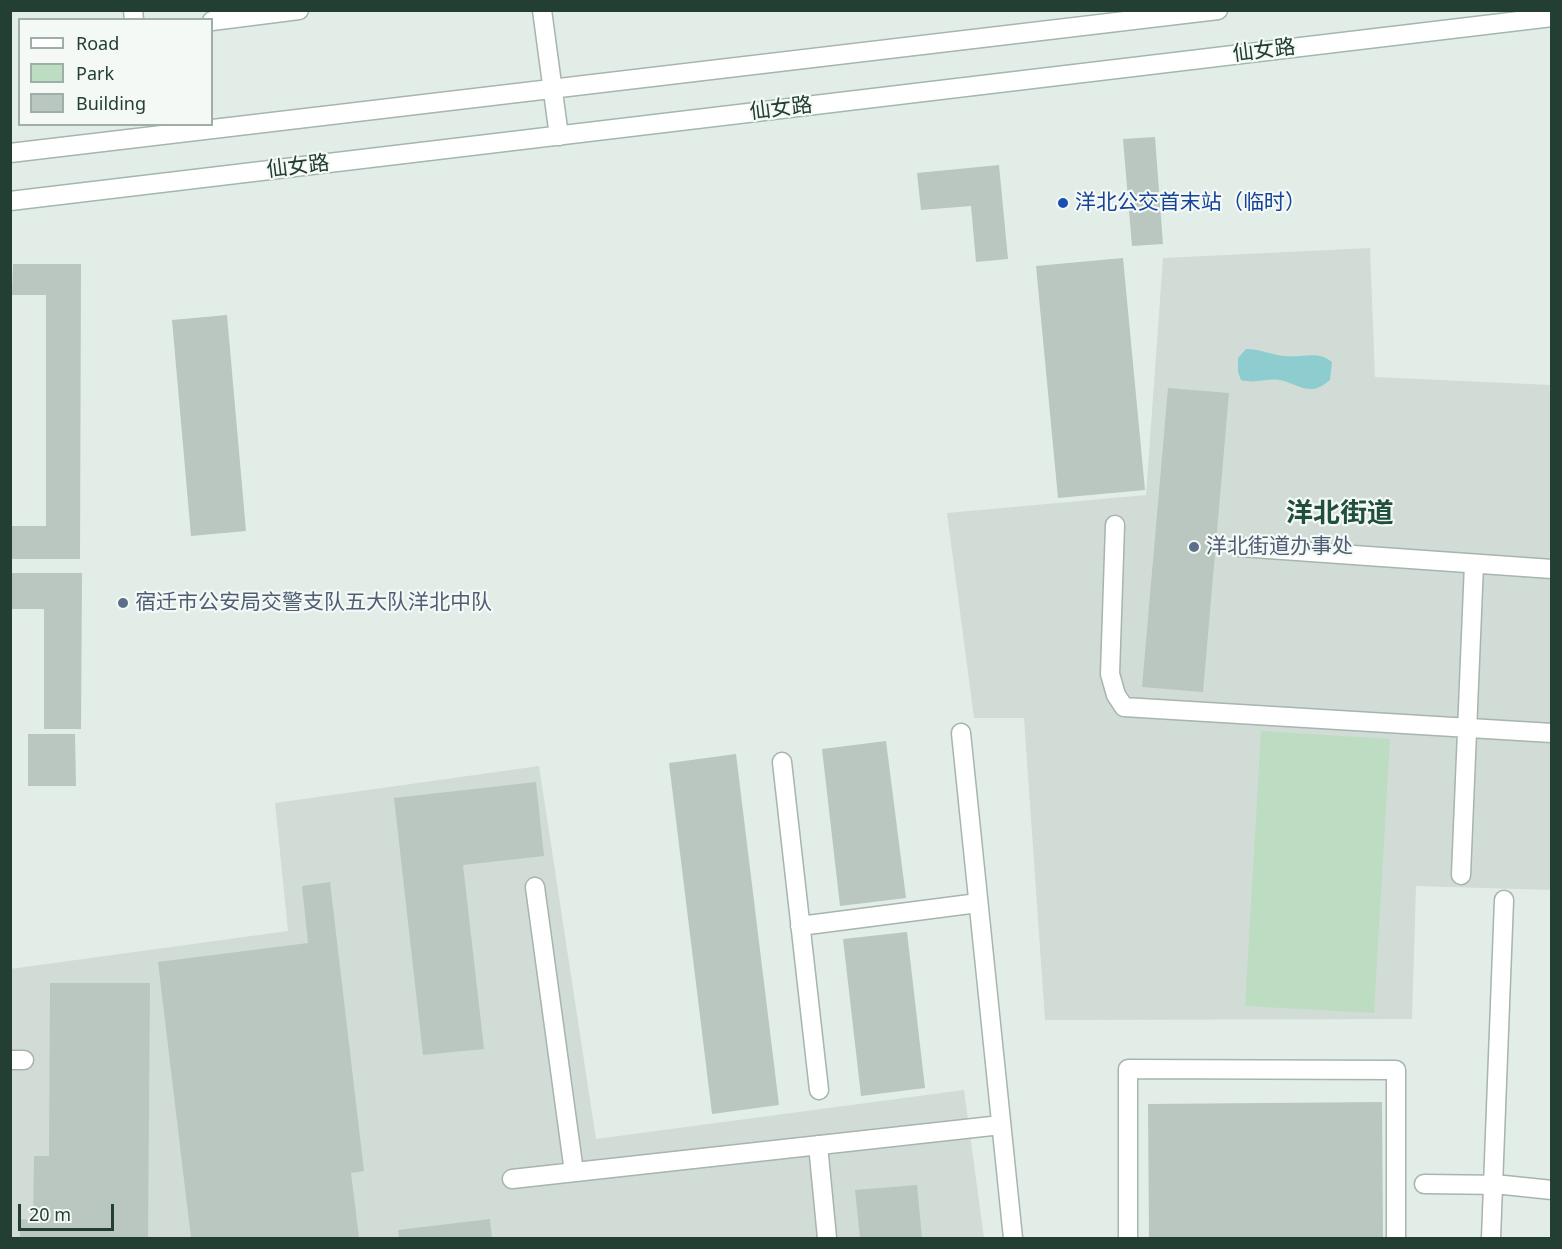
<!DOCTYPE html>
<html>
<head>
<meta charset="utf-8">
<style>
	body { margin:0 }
	#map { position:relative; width:1562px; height:1249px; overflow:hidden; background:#e3ede7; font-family:"Noto Sans",sans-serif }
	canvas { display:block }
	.frame { position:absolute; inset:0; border:12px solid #233e33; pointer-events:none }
	.legend { position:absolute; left:18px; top:18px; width:195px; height:108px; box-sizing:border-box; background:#f4f9f6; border:2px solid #a0aea8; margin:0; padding:8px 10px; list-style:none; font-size:18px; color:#233e33 }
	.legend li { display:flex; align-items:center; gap:12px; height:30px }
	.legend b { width:30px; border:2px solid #a0aea8 }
	.scale { position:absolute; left:18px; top:1204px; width:96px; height:27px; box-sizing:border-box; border:3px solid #233e33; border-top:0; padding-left:8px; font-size:18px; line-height:21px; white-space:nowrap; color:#233e33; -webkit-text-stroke:4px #f4f9f6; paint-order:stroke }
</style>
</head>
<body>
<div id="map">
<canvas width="1562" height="1249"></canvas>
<div class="frame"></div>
<ul class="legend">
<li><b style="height:8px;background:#fff"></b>Road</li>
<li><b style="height:16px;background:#bdddc2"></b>Park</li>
<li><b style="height:16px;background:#b9c7c0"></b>Building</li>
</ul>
<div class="scale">20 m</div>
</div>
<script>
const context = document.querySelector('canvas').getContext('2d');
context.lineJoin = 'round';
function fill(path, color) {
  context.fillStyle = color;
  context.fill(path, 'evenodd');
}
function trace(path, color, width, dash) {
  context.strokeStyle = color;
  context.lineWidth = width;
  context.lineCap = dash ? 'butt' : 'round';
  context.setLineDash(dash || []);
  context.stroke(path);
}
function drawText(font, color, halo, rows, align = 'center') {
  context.font = font + ' "Noto Sans","Noto Sans SC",sans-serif';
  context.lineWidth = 4.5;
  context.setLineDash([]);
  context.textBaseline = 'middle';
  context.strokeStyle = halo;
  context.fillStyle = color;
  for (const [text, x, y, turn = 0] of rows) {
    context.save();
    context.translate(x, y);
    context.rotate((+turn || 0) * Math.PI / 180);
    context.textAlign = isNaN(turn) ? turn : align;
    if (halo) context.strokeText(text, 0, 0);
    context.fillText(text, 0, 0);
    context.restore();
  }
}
fill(new Path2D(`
	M1370,248l5,129 176,8v505l-135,-4 -4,133 -367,1 -21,-302h-50l-27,-205 199,-18 17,-237z
	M539,766l57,373 368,-49 20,148h-973l-1,-269 278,-38 -13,-128z`), '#d1dcd6');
fill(new Path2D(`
	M1261,731l129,8 -16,274 -129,-7z`), '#bdddc2');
fill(new Path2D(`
	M1246,349c15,0 25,6 39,7 17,2 33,-6 47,6l-2,18c-5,4 -10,8 -17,9 -11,1 -22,-7 -33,-9 -14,-2 -24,4 -39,0l-3,-8v-14z`), '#8dcdd0');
fill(new Path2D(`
	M1155,137l8,107 -31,2 -9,-107z
	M999,165l9,94 -32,3 -5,-56 -50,4 -4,-37z
	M1123,258l22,232 -87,8 -22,-232z
	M13,264h68l-1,295h-70v-33h36v-231h-34z
	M227,315l19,216 -55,5 -19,-216z
	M1168,388l61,5 -26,299 -61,-5z
	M10,573h72l-1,156h-37v-120h-34z
	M28,734h47l1,52h-48z
	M886,741l20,157 -66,8 -18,-157z
	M736,754l43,351 -67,9 -43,-351z
	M536,782l8,74 -81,9 21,184 -61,6 -29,-257z
	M330,882l34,289 -13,2 8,65h-168l-33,-276 150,-19 -6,-57z
	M907,932l18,156 -64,8 -18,-157z
	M50,983h100l-2,255h-128v-19l13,1 1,-64h15z
	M1382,1102l1,136h-234l-1,-134z
	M917,1185l5,53h-62l-5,-48z
	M490,1219l2,19h-93l-1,-8z`), '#b9c7c0');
const lane = new Path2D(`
	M133,10l1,10
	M542,10l17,126
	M212,21l87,-11
	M10,153l1208,-143
	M1115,525l-5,149 6,21 8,12 428,26
	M1240,547l312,22
	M782,762l37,328
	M1461,875l13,-311
	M535,887l39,285
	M800,926l178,-23
	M10,1060h14
	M818,1145l9,93
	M512,1179l489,-54
	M1424,1184l80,1 48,5
	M1128,1238v-169l268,1v168
	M1491,1238l13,-338`);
const street = new Path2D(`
	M961,733l52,505`);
const secondary = new Path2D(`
	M10,201l1542,-184`);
trace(lane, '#a6b5ad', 21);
trace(street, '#a6b5ad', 21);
trace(secondary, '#a2b8ae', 21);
trace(lane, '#fff', 18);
trace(street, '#fff', 18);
trace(secondary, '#fff', 18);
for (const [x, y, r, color] of [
	[1063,203,6,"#1a4fb4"],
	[1194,547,6,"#5c6f8a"],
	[123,603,6,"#5c6f8a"]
]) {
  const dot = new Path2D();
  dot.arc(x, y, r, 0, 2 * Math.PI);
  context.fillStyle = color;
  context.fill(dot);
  trace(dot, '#f4f9f6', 2);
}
drawText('21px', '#233e33', '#f4f9f6', [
	["仙女路",1264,51,-7],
	["仙女路",781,109,-7],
	["仙女路",298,167,-7]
]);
drawText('21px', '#164399', '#f4f9f6', [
	["洋北公交首末站（临时）",1075,203]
], 'left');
drawText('21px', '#4e5e75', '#f4f9f6', [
	["洋北街道办事处",1206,547],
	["宿迁市公安局交警支队五大队洋北中队",135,603]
], 'left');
drawText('bold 27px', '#204f3e', '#f4f9f6', [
	["洋北街道",1340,514]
]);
</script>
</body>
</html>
